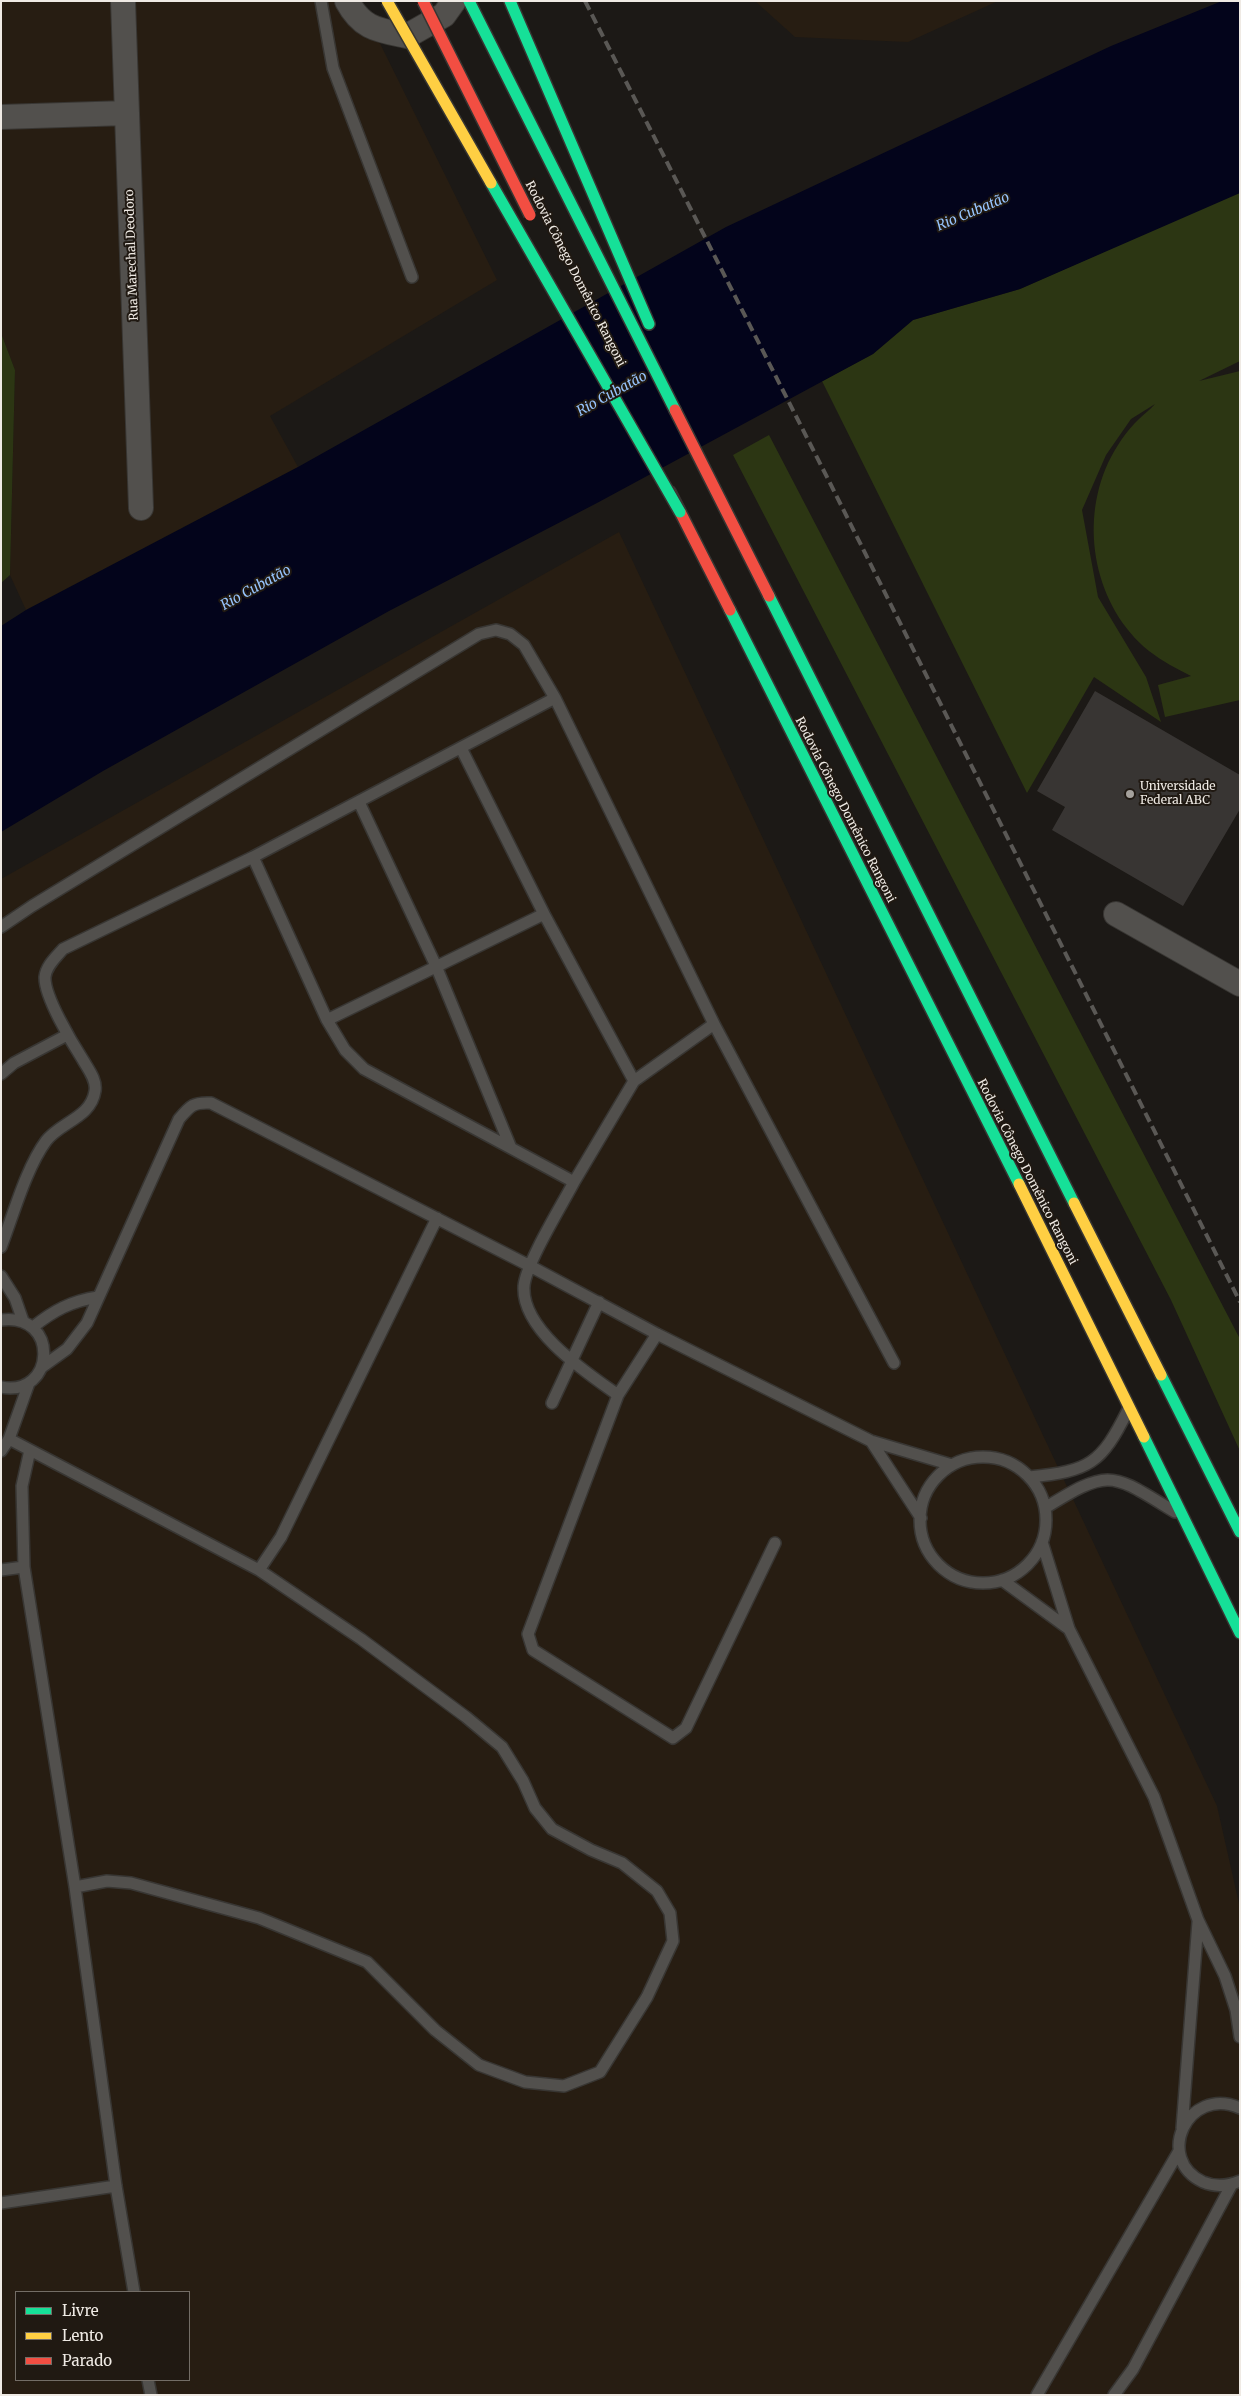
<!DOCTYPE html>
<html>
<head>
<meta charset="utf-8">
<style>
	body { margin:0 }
	#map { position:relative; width:1241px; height:2396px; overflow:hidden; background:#1c1916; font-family:Merriweather,serif }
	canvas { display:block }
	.frame { position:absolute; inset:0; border:2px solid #efeae4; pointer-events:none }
	.legend { position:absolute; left:15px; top:2291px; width:175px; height:90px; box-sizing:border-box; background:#201912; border:1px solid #736d66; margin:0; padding:6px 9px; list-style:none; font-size:15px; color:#efeae4 }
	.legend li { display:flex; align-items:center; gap:10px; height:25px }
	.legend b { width:25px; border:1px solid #736d66 }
</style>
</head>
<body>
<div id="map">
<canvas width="1241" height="2396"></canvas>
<div class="frame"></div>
<ul class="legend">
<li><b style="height:6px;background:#16e098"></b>Livre</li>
<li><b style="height:6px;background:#ffcf43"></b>Lento</li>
<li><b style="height:6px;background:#f24e42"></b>Parado</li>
</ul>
</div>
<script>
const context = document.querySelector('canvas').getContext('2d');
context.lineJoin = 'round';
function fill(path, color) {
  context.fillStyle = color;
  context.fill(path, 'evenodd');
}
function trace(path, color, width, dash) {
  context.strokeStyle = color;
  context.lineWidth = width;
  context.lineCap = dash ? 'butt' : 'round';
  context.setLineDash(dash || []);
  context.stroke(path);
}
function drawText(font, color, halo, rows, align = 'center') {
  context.font = font + ' Merriweather,serif';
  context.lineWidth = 4;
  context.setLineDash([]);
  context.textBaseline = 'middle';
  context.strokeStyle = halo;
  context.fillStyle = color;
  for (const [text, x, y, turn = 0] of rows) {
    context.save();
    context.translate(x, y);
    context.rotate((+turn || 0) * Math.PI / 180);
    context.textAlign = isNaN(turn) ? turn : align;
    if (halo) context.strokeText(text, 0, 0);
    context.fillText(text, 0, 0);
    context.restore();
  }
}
fill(new Path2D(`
	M1,1h358l138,279 -227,136 28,51 -272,143 -16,-35 5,-205 -14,-37z
	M755,1h243l-90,41 -113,-5z
	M619,532l598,1274 23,102v487h-1239v-1516zM16,2292h173v88h-173z`), '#271d12');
fill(new Path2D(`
	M1240,191v170l-41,20 41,-10v329l-75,17 -7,-32 33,-9c-14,-7 -29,-15 -42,-25 -54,-44 -70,-125 -41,-188 8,-16 18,-32 31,-44 5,-5 12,-10 16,-15l-24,15 -25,36 -24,55 16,87 48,80 15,45 -67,-45 -67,116 -205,-412 51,-27 40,-34 107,-31z
	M1,333l14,37 -5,205 -9,8z
	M769,435l471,904v112l-69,-151 -438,-845z`), '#2c3613');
fill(new Path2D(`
	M1222,1h18v192l-220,96 -107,31 -40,34 -276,149 -208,108 -286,160 -102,61v-206l25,-16 272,-143 428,-240 385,-181z`), '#03041b');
fill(new Path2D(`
	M1095,691l145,84v34l-57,97 -131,-76 13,-23 -28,-16z`), '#383533');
const lane = new Path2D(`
	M321,1l12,67 79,209
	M461,748l83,166 90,167
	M359,802l77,164 75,182
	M253,857l302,-159
	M1,927l31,-21 447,-272 17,-4 14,4 14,11 31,53 159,326 -80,57 -60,101
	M327,1020l217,-106
	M714,1024l180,339
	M1,1074l13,-11 53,-28
	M1,1247c12,-31 25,-79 45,-106 14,-19 45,-23 49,-50 2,-11 -7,-22 -12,-31 -11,-17 -39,-64 -38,-83 1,-11 11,-20 18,-28l190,-92 74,163 18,30 19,19 210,113c-12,23 -48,81 -50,104 -3,44 63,87 94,109
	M1,1276l14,22 8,23
	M1,1320c59,-8 55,78 0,67
	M33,1327c20,-16 38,-26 65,-30
	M657,1334l-39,61 -90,239 5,16 140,88 13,-10 89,-185
	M42,1367l25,-18 20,-26 92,-204c11,-13 14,-17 32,-16l319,163 127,68 214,107 81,24
	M552,1403l47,-101
	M9,1439l250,131 22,-33 156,-319
	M871,1441l50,77
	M30,1450l-8,36 2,81 51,320 41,299 18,106
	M1,1451l8,-12 20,-56
	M920 1520a63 63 0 1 1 126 0a63 63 0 1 1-126 0Z
	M1029,1477c61,-6 72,-13 99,-67
	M1045,1508c66,-41 66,-35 130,4
	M1042,1542l27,87 85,168 44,123 27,56 11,34 4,27
	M1,1570l23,-3
	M1002,1580l67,49
	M75,1887l32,-6 24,2 128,35 108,44 68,68 44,35 46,17 39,4 36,-14 47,-75 26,-56 -3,-28 -13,-22 -35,-28 -31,-13 -39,-21 -17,-21 -12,-27 -21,-34 -36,-30 -105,-78 -102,-69
	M1240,2108c-53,-23 -86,51 -37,74 12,5 25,4 37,-1
	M1182,2128l16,-206
	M1,2203l115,-17
	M148,2380l3,15
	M1037,2395l142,-244
	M1114,2395l19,-26 99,-185`);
const street = new Path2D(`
	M123,1l18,507
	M347,1c15,28 31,29 60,35l37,-21 10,-14
	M1,117l126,-4
	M1116,914l124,70`);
const fast = new Path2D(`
	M469,1l206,409
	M510,1l139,323
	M769,596l305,607
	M730,610l289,574
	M1161,1375l79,157
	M1144,1437l96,196`);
const slow = new Path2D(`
	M1019,1184l125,253
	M1074,1203l87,172`);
const jam = new Path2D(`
	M675,410l94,186
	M670,492l60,118`);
trace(lane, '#383633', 14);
trace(street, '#383633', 26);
trace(fast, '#383633', 14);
trace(slow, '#383633', 14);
trace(jam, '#383633', 14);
trace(lane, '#52504d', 11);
trace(street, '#52504d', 24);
trace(fast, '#16e098', 11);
trace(slow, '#ffcf43', 11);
trace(jam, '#f24e42', 11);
trace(new Path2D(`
	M585,1l245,482 410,819`), '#5a5855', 4, [10, 5]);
const fastBridge = new Path2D(`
	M491,183l189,329`);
const slowBridge = new Path2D(`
	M387,1l104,182`);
const jamBridge = new Path2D(`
	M423,1l107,214`);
trace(fastBridge, '#383633', 14, []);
trace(slowBridge, '#383633', 14, []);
trace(jamBridge, '#383633', 14, []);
trace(fastBridge, '#16e098', 11);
trace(slowBridge, '#ffcf43', 11);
trace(jamBridge, '#f24e42', 11);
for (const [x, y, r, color] of [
	[1130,794,5,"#a5a19c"]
]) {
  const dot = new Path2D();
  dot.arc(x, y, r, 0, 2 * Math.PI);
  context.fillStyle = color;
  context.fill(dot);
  trace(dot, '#201912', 2);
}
drawText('12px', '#efeae4', '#201912', [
	["Rua Marechal Deodoro",132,255,-92],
	["Rodovia Cônego Domênico Rangoni",575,274,63],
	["Rodovia Cônego Domênico Rangoni",845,810,63],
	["Rodovia Cônego Domênico Rangoni",1027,1172,63]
]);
drawText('12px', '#efeae4', '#201912', [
	["Universidade",1140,787],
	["Federal ABC",1140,801]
], 'left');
drawText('italic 14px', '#97c4fd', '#201912', [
	["Rio Cubatão",973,212,-23],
	["Rio Cubatão",612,394,-29],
	["Rio Cubatão",256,588,-29]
]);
</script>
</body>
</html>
